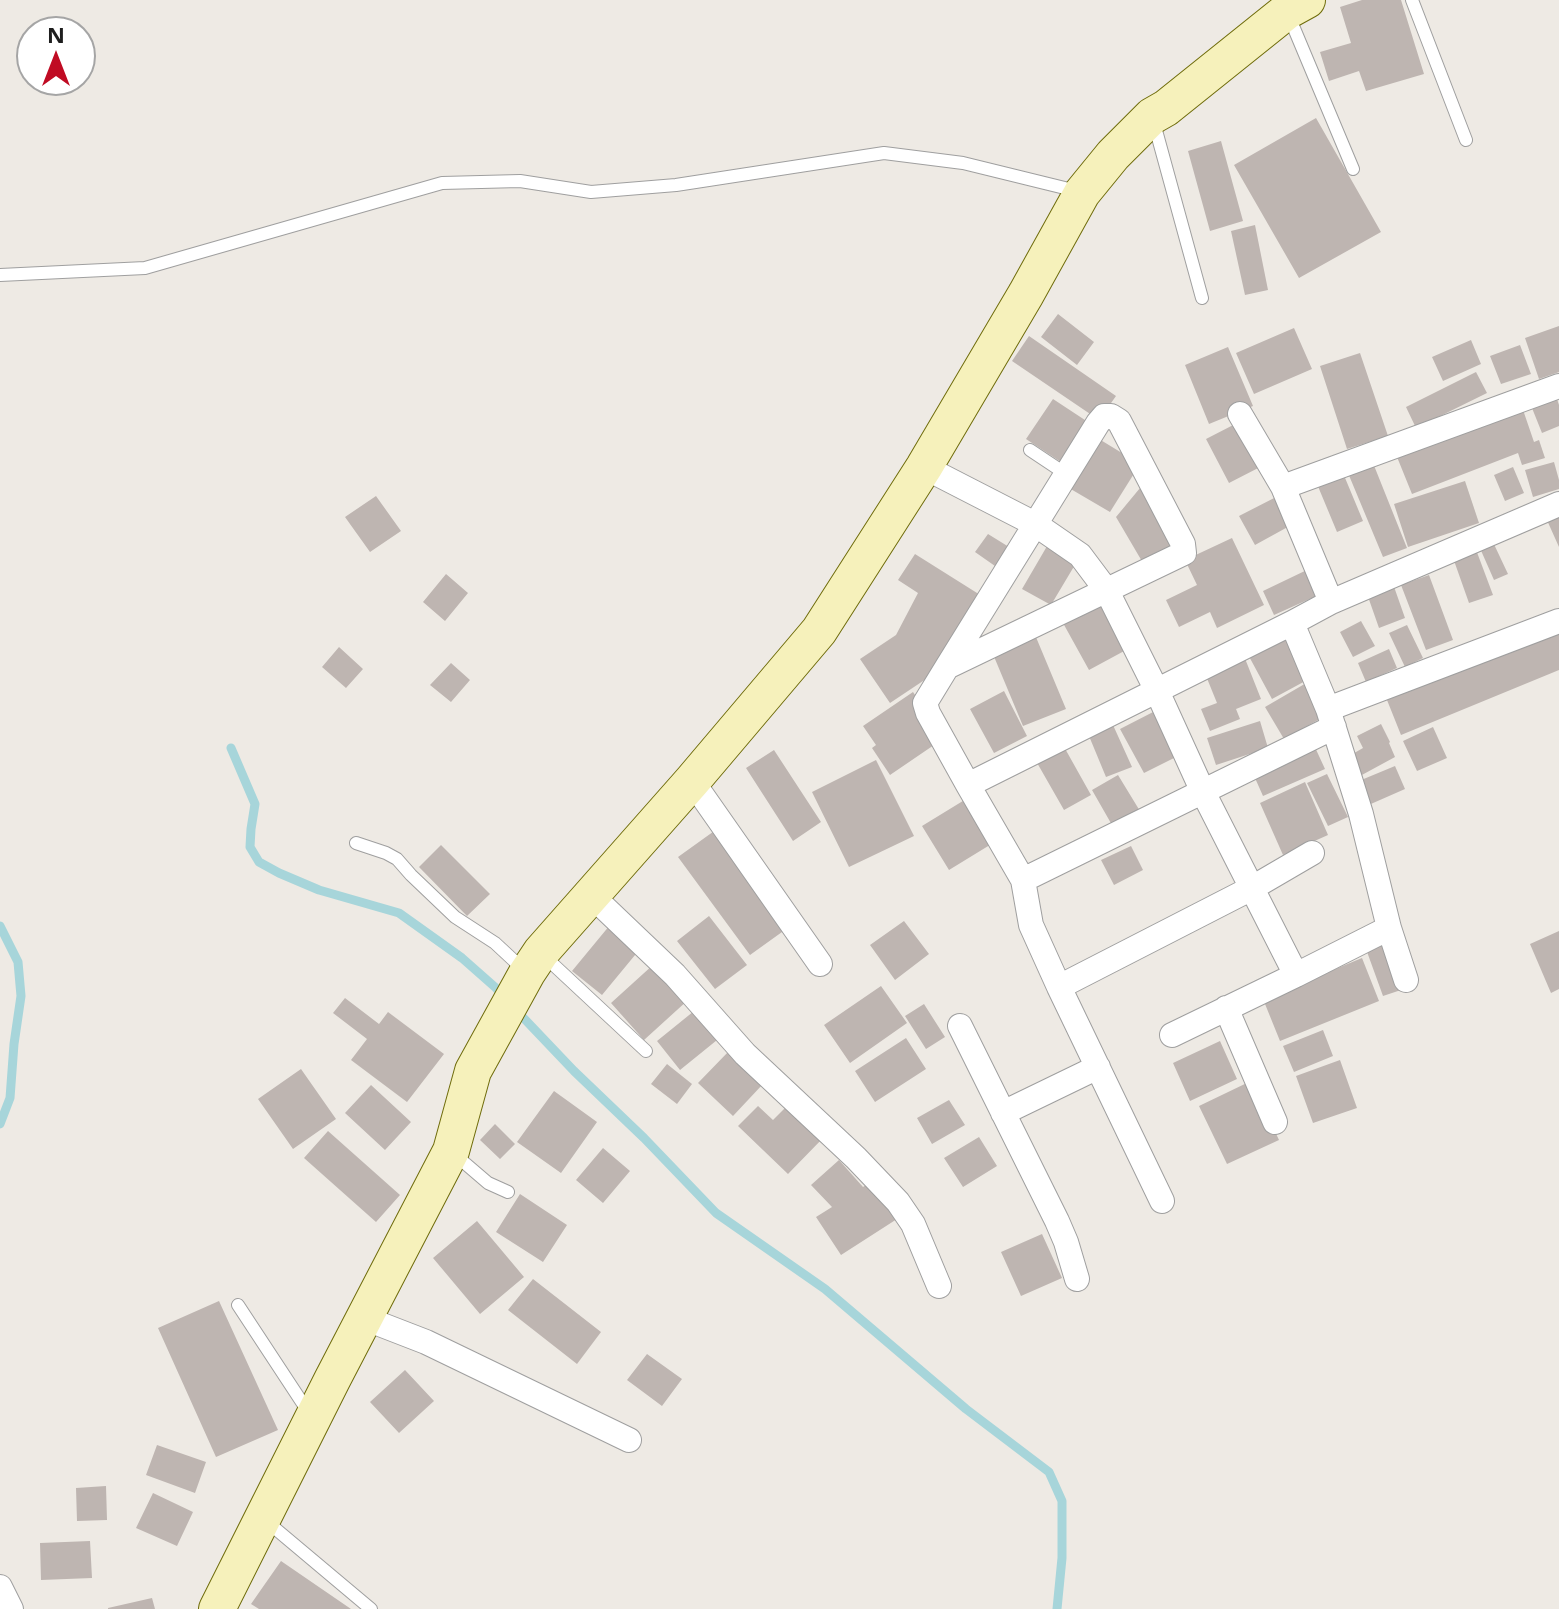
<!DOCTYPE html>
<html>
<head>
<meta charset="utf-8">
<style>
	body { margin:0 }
	#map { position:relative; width:1559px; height:1609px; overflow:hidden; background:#eeeae4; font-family:"Open Sans",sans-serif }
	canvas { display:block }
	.north { position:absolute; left:16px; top:16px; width:80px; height:80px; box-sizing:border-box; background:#fff; border:2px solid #a5a5a5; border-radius:50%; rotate:0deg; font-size:22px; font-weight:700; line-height:32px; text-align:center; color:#1e1e1e }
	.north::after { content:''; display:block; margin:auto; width:28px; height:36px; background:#c00b23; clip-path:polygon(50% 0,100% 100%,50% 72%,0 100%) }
</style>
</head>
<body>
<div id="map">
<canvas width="1559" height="1609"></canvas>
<div class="north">N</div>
</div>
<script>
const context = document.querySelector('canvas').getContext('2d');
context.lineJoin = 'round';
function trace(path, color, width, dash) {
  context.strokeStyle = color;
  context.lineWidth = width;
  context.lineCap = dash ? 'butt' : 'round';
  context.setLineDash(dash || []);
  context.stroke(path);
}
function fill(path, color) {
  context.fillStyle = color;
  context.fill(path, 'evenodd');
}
trace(new Path2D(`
	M231,748l24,56 -4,25 -1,18 9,15 20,11 40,17 80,23 63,45 34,30 9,10
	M0,926l18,36 3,34 -7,48 -4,54 -10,26
	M515,1009l59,62 70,67 72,75 109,76 141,120 83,63 13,29v57l-5,51`), '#a7d5da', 9);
fill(new Path2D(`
	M1362,0h39l23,74 -58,17 -7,-20 -30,10 -9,-29 31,-9 -11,-36z
	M1316,118l65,114 -82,46 -65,-113z
	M1221,141l22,80 -33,10 -22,-80z
	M1255,225l13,65 -23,5 -14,-64z
	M1058,314l36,28 -17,23 -36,-28z
	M1559,326v46l-20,7 -14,-41z
	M1294,328l18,41 -58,25 -18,-41z
	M1029,336l87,60 -17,24 -87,-59z
	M1471,340l10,24 -38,17 -11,-24z
	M1520,345l11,29 -30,10 -11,-28z
	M1228,347l25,59 -44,18 -24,-59z
	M1360,353l28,83 -41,13 -27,-83z
	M1476,372l11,21 -71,35 -10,-21z
	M1555,393l4,12v21l-17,7 -12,-30z
	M1053,399l38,25 -27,40 -38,-25z
	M1521,404l13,38 5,-2 6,18 -23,7 -4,-12 -106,41 -17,-42z
	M1241,421l23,44 -35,18 -23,-44z
	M1099,439l41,25 -30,48 -41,-24z
	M1554,462l5,18v9l-26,8 -8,-27z
	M1373,463l34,85 -24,9 -35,-84z
	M1513,467l11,26 -19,8 -11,-26z
	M1343,473l20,48 -26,11 -20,-48z
	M1465,481l14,42 -71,24 -14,-43z
	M1145,482l34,60 -36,21 -27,-46z
	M1280,495l15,28 -40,22 -16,-29z
	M376,496l25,35 -31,21 -25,-35z
	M1559,512v35l-13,-29z
	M988,534l21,13 -14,19 -20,-14z
	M1232,538l32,67 -47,23 -7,-16 -31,15 -13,-27 31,-15 -12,-25z
	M1492,540l16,34 -14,6 -15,-34z
	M1050,541l29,17 -28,47 -29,-16z
	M1475,547l18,48 -24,8 -17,-48z
	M915,554l70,44 -38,67 -57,38 -30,-44 36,-24 22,-42 -20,-13z
	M1311,568l12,25 -49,22 -11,-24z
	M446,574l22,19 -23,28 -22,-19z
	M1429,575l24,65 -27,10 -25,-65z
	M1392,581l13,37 -26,10 -13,-37z
	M1100,603l26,47 -37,20 -26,-47z
	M1361,621l14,25 -22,11 -13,-25z
	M1407,625l16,33 -18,9 -16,-34z
	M1282,629l27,50 -37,20 -27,-50z
	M1559,629v41l-158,65 -14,-35z
	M1033,630l33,79 -43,17 -33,-79z
	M339,647l24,22 -17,19 -24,-21z
	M1389,649l8,19 -31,14 -8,-19z
	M1244,656l17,43 -25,10 4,10 -30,12 -9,-22 16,-6 -13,-32z
	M451,663l19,17 -19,22 -21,-17z
	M1308,682l19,33 -43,24 -19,-32z
	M1004,691l23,45 -33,17 -24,-44z
	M913,692l17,25 -10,7 14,21 -44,30 -18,-27 4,-3 -13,-19z
	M1157,710l23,45 -36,18 -24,-44z
	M1260,721l8,27 -52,17 -9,-27z
	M1381,724l9,18 -1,1 6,14 -35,19 -11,-20 14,-8 -6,-12z
	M1113,725l19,42 -26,10 -17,-41z
	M1433,727l14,31 -30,13 -14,-30z
	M1313,743l12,26 -62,27 -12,-27z
	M1063,745l28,50 -27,15 -28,-49z
	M774,750l47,72 -28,19 -47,-73z
	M876,760l38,76 -65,31 -37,-75z
	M1395,766l10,23 -41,18 -10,-24z
	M1327,774l21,43 -20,9 -21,-43z
	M1118,775l25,41 -27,16 -24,-42z
	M1305,782l23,53 -45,20 -23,-52z
	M971,796l27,44 -49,30 -27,-44z
	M717,829l72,98 -39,28 -72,-98z
	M441,845l49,49 -23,22 -48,-49z
	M1131,846l12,24 -29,15 -13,-25z
	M709,916l38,49 -32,24 -38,-48z
	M904,921l25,33 -34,26 -25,-35z
	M610,925l30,24 -38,46 -30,-24z
	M1559,931v58l-8,4 -21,-49z
	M1390,941l17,47 -24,8 -17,-47z
	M1362,958l17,43 -99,40 -17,-42z
	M654,964l34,36 -44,40 -33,-37z
	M881,986l26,37 -57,40 -26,-38z
	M345,998l34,26 9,-12 56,42 -37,48 -56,-42 16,-21 -34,-26z
	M924,1004l21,33 -19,12 -21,-33z
	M699,1007l23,29 -42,34 -23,-29z
	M1323,1030l10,26 -39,16 -11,-26z
	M906,1038l20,31 -51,33 -20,-31z
	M1220,1041l17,38 -47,22 -17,-38z
	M728,1052l35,32 -30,32 -35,-33z
	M1340,1060l17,48 -44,15 -17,-47z
	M667,1064l25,20 -15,20 -26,-20z
	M301,1069l35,50 -43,30 -35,-50z
	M1251,1081l28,59 -52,24 -28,-58z
	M371,1085l40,37 -26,28 -40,-37z
	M554,1091l43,31 -36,51 -44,-31z
	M949,1100l16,25 -33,19 -15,-26z
	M789,1104l35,33 -36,37 -50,-48 20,-20 15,14z
	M495,1124l20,20 -15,15 -20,-19z
	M328,1131l72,64 -24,27 -72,-64z
	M979,1137l18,29 -34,21 -19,-29z
	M603,1148l27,23 -27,32 -27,-23z
	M839,1160l24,27 9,-6 25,38 -56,36 -25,-38 16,-10 -21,-22z
	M520,1194l47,31 -24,37 -47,-30z
	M477,1221l47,56 -44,37 -47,-56z
	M1042,1234l20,44 -41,18 -20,-44z
	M533,1279l68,53 -24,32 -69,-54z
	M219,1301l59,129 -62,27 -58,-129z
	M647,1354l35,25 -20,27 -35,-26z
	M405,1370l29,31 -35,32 -29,-31z
	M157,1445l49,17 -11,31 -49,-18z
	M106,1486l1,34 -30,1 -1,-33z
	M153,1493l40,19 -16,34 -41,-18z
	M90,1541l2,37 -51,2 -1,-37z
	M281,1561l70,48h-92l-8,-5z
	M152,1598l3,11h-47v-1z`), '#beb5b1');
const lane = new Path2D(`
	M1412,0l54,140
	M1288,14l65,155
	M1154,123l48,175
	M0,275l145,-7 297,-85 78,-2 71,11 85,-7 208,-32 79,10 114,28
	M1030,450l36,24
	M356,843l30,10 11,6 14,16 44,42 40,26 29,27
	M543,955l103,96
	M453,1153l35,30 20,9
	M238,1305l71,108
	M265,1520l106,89`);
const street = new Path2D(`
	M1240,414l43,73 48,115
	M924,467l111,57 45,31 27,36 50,100 46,101 93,183 93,-47 -28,-114 -33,-105 -36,-86 39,-21 228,-98
	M1283,487l276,-101
	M947,667l237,-114 -1,-9 -64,-123 -8,-5h-7l-6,7 -151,244 -22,36 3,10 40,72 55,95
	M1328,709l231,-88
	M692,781l128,183
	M968,785l324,-162
	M1312,853l-60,35 -193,99 -28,-62 -8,-45 311,-153
	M590,894l85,81 70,79 111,104 42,44 15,22 26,62
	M1389,928l17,52
	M1059,987l103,214
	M1226,1008l49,114
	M960,1026l97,195 9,21 11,37
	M1172,1035l124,-60
	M1003,1113l95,-46
	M364,1318l62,24 203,98
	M0,1587l11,22`);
const secondary = new Path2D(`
	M217,1609l115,-229 119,-229 22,-80 54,-98 14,-21 151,-171 127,-150 105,-164 102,-173 56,-101 31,-38 39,-39 14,-8 121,-97 20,-11`);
trace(lane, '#9f9f9f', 14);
trace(street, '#9f9f9f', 26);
trace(secondary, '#6f6c0b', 38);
trace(lane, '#fff', 12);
trace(street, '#fff', 24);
trace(secondary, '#f6f1bb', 36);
</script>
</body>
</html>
